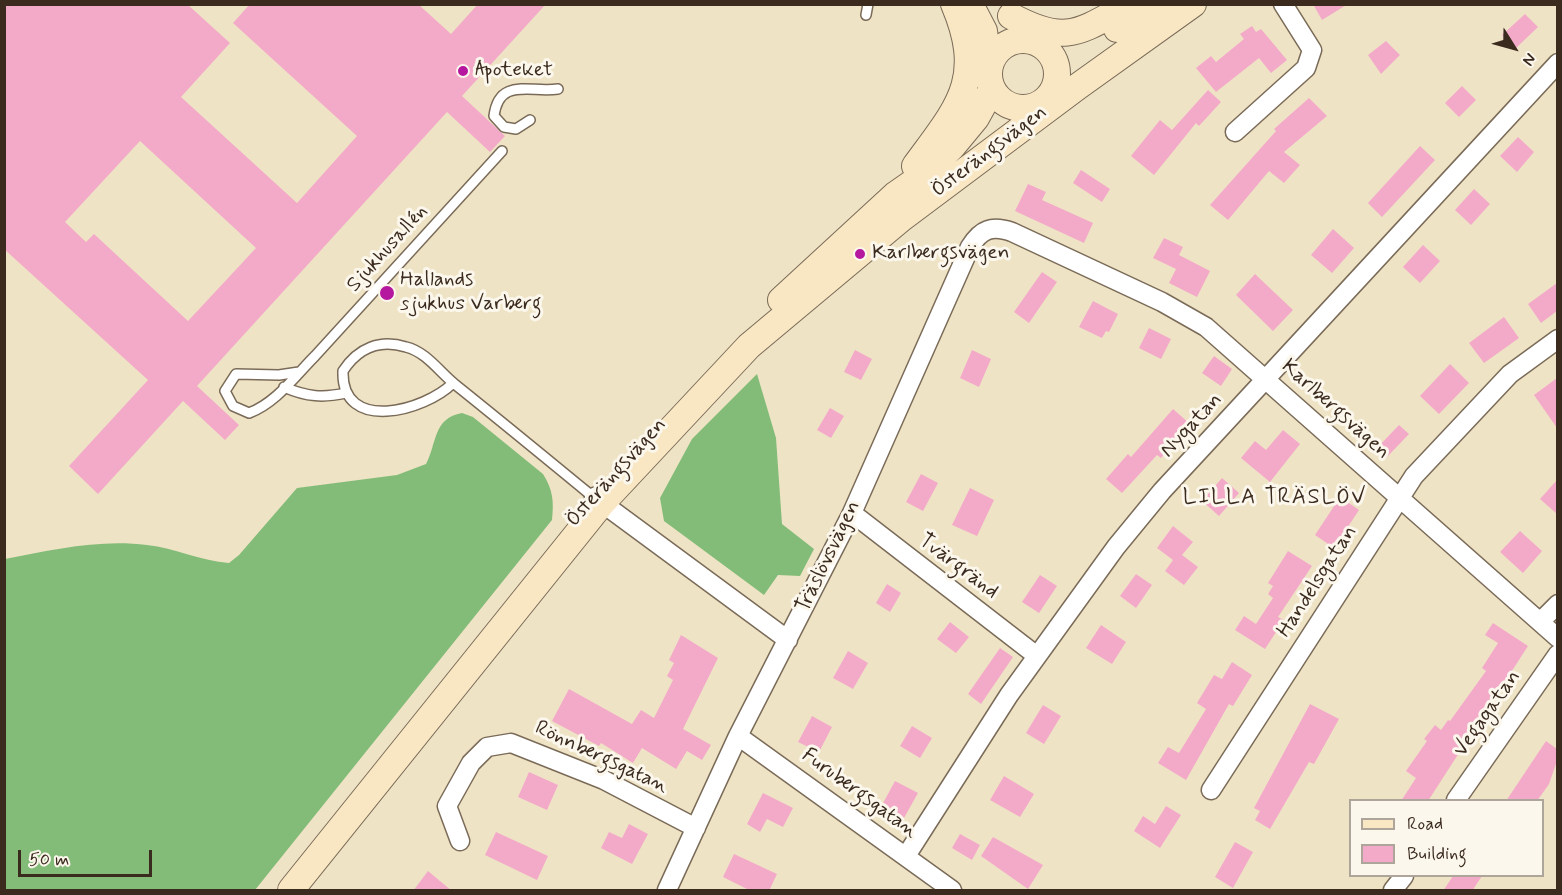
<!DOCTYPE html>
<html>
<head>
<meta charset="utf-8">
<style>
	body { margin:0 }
	#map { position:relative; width:1562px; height:895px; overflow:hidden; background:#efe3c5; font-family:Mynerve,sans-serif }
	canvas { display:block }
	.frame { position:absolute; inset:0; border:6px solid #3b2a1e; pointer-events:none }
	.legend { position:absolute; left:1349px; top:799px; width:195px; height:78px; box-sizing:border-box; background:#fbf7ec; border:2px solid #aea59a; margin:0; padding:8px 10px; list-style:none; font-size:18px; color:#3b2a1e }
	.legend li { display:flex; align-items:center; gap:12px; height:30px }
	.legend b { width:30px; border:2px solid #aea59a }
	.north { position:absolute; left:1484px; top:18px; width:60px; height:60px; -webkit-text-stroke:4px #fbf7ec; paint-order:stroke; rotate:127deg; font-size:16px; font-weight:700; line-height:24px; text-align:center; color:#3b2a1e }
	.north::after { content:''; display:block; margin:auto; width:21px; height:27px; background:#3b2a1e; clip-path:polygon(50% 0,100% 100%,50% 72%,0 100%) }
	.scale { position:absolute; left:18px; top:850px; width:134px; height:27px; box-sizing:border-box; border:3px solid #3b2a1e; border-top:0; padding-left:8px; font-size:18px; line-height:21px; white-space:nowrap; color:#3b2a1e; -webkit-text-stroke:4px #fbf7ec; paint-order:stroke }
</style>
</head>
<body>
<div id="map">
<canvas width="1562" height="895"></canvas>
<div class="frame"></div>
<ul class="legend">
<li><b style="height:8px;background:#f9e7c3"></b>Road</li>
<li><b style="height:16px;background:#f3aac9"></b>Building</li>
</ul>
<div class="north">N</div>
<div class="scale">50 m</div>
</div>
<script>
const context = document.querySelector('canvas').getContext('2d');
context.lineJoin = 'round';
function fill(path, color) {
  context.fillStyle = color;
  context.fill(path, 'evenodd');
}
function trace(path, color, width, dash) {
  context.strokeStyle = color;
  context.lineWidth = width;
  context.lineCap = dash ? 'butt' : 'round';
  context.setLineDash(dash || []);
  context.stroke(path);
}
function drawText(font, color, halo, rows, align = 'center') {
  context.font = font + ' Mynerve,sans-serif';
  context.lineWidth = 6;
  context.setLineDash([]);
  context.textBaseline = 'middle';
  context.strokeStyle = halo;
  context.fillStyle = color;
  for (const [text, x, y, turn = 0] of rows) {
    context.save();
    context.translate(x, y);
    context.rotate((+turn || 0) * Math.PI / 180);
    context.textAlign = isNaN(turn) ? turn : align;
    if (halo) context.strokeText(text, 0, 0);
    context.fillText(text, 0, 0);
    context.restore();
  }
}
fill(new Path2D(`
	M757,374l19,64 6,86 32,25 -14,27 -22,-1 -14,20 -100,-74 -4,-23 32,-59z
	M462,413l11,4 70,57c10,16 11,27 9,46l-297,370h-250v-331c47,-9 94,-20 142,-14 28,3 54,16 82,18l10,-8 58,-67 100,-13 29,-11c11,-21 7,-46 36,-51z`), '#83bc79');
fill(new Path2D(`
	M4,4h183l43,39 -49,54 116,106 60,-67 -124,-113 17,-19h168l33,30 27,-30h68l-84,92 43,40 -15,16 -43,-40 -250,274 42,39 -14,15 -42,-39 -85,93 -29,-28 79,-86 -144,-131zM140,141l116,107 -68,73 -94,-87 -8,8 -21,-20z
	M1313,4h35l-26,16z
	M1525,14l13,13 -23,22 -13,-14z
	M1252,26l4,6 5,-3 26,31 -16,13 -12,-15 -43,34 -20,-24 15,-12 5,6 28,-23 -4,-5z
	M1386,41l14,14 -19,19 -13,-19z
	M1462,86l14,14 -17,17 -14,-14z
	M1208,90l13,12 -22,24 -3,-3 -42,52 -23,-19 29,-36 12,10z
	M1309,98l18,18 -43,36 16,13 -16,18 -15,-12 -41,49 -18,-15 66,-74 -2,-2z
	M1518,137l16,15 -17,20 -17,-16z
	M1420,146l15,14 -53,57 -14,-14z
	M1081,170l29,19 -8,13 -29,-19z
	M1028,184l18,8 -4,8 51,23 -9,20 -69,-32z
	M1474,189l16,15 -19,21 -16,-15z
	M1333,229l21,19 -22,25 -21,-18z
	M1164,238l19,9 -4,8 31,16 -13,26 -28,-14 7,-14 -23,-11z
	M1423,245l17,16 -20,22 -17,-16z
	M1042,272l15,10 -28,41 -15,-11z
	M1255,274l38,36 -20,21 -37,-36z
	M1557,283v28l-16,12 -13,-19z
	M1093,301l25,13 -9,18 -3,-1 -4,7 -23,-11z
	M1504,317l15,21 -35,25 -15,-20z
	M1149,328l22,11 -10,20 -22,-11z
	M855,350l17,9 -11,21 -17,-8z
	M972,350l19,9 -12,28 -19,-9z
	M1214,356l18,13 -11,17 -19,-13z
	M1450,364l19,19 -30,31 -19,-18z
	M1557,378v50l-23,-33z
	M830,408l14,8 -13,22 -14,-8z
	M1173,409l17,15 -29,34 -4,-3 -35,38 -16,-14 22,-25 3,3z
	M1399,425l10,9 -23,24 -10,-9z
	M1283,430l17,14 -30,38 -29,-24 14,-17 11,9z
	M921,474l17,9 -15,28 -17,-9z
	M1222,478l17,15 -20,23 -17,-15z
	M1557,480v34l-17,-15z
	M970,488l24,12 -17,36 -25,-11z
	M1340,497l19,13 -25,38 -19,-13z
	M1173,526l20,16 -11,13 16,12 -14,18 -19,-14 8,-11 -16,-12z
	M1520,531l22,20 -19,22 -23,-21z
	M1288,551l24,15 -34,51 6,3 -19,29 -30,-19 9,-14 12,8 17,-26 -5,-4 5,-8 -5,-3z
	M1136,574l16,11 -16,23 -16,-12z
	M1040,575l17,11 -18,27 -17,-11z
	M887,584l14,9 -11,19 -14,-9z
	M950,622l19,15 -13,16 -19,-14z
	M1493,623l35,23 -100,155h-27l15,-23 -10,-7 21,-30 -3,-2 11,-14 6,5 7,-10 2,1 36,-50 -4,-3 16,-25 -13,-8z
	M1101,625l25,17 -14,22 -26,-16z
	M681,635l37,23 -35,71 28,16 -9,15 -15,-9 -11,18 -34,-21 -9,15 -32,-20 -2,3 -47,-25 17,-32 63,35 9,-14 13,8 19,-38 -6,-4 7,-13 -5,-3z
	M1000,648l13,9 -32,47 -13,-10z
	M848,651l20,12 -15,26 -20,-11z
	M1232,662l20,13 -19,31 -4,-2 -43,76 -28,-17 10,-16 11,6 27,-44 -9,-6 17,-28 8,4z
	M1310,704l29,15 -25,45 -5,-2 -39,67 -15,-9 5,-9 -6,-3z
	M1043,705l18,11 -17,28 -18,-11z
	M812,716l20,11 -13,25 -21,-10z
	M912,726l20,12 -12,20 -20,-12z
	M1546,741l11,8v12l-8,23 -12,17h-31z
	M529,772l29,13 -11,25 -29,-13z
	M1004,776l30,18 -14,23 -30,-17z
	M895,781l23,12 -14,25 -22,-13z
	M763,793l30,15 -10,19 -16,-8 -7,13 -13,-8z
	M1166,806l15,9 -21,33 -26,-17 9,-15 12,8z
	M629,824l19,10 -16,30 -31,-16 8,-16 13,6z
	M496,832l52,24 -11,24 -52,-25z
	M960,834l20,11 -8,15 -20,-12z
	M993,837l50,28 -15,24 -47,-33z
	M1235,842l18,10 -20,36 -18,-11z
	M734,854l43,20 -8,17h-18l-28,-14z
	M428,871l24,20h-39z
	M1453,876h29l-10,15h-29z`), '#f3aac9');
const lane = new Path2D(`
	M866,15l2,-11
	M530,120l-14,9 -12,-2 -10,-11c5,-39 36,-23 64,-27
	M299,372l-20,3 -43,-1 -11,17 8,15 16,7c27,-10 46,-37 66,-57l187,-205
	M453,383c-28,28 -112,51 -110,-12 15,-23 37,-32 63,-24 21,5 34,26 51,39 45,36 90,73 135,110
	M284,387c23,10 39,11 62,6`);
const street = new Path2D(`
	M1235,132l71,-64 6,-18 -29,-46
	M594,497l194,143
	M852,513l185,143
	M1540,622l18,-18
	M738,736l214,154
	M1211,790l203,-314 96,-102 48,-35
	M1456,800l102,-146
	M460,841l-13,-35 24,-43 16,-16 24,-4 93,37 92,48
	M906,856l103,-161 107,-148 46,-56 396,-428
	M667,890l71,-154 114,-223 118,-266c11,-18 22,-22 42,-15l150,70 44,25 352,311
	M1393,890l11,-14`);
const secondary = new Path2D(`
	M970,4l14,27 5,37
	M1011,16c56,30 68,16 120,-12
	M1117,29l42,-25
	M989 74a34 34 0 1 1 68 0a34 34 0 1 1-68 0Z
	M915,166c43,-59 71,-86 39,-162
	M781,300l114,-105 23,-16 34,-32 24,-29 16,-29
	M291,890l311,-387 147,-157 153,-128 175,-131 116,-83`);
trace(lane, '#7a6b58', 12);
trace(street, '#7a6b58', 21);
trace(secondary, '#7a6b58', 28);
trace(lane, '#fff', 9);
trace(street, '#fff', 18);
trace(secondary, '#f9e7c3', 26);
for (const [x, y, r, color] of [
	[463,71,6,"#b5179e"],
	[860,254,6,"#b5179e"],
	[387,293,8,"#b5179e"]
]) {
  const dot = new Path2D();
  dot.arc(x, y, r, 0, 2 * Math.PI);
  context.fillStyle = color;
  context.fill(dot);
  trace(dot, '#fbf7ec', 2);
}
drawText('21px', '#3b2a1e', '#fbf7ec', [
	["Apoteket",475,71],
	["Karlbergsvägen",872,254],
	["Hallands",400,281],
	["sjukhus Varberg",400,305]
], 'left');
drawText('21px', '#3b2a1e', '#fbf7ec', [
	["Österängsvägen",990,152,-37],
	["Sjukhusallén",388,249,-48],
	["Karlbergsvägen",1335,410,42],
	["Nygatan",1192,426,-47],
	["Österängsvägen",617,473,-48],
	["Träslövsvägen",829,557,-64],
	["Tvärgränd",958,567,37],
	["Handelsgatan",1318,582,-57],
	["Vegagatan",1488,714,-55],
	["Rönnbergsgatan",601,758,25],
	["Furubergsgatan",859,794,36]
]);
context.letterSpacing = '1.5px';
drawText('22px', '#3b2a1e', '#fbf7ec', [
	["LILLA TRÄSLÖV",1275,498]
]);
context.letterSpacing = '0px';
</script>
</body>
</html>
